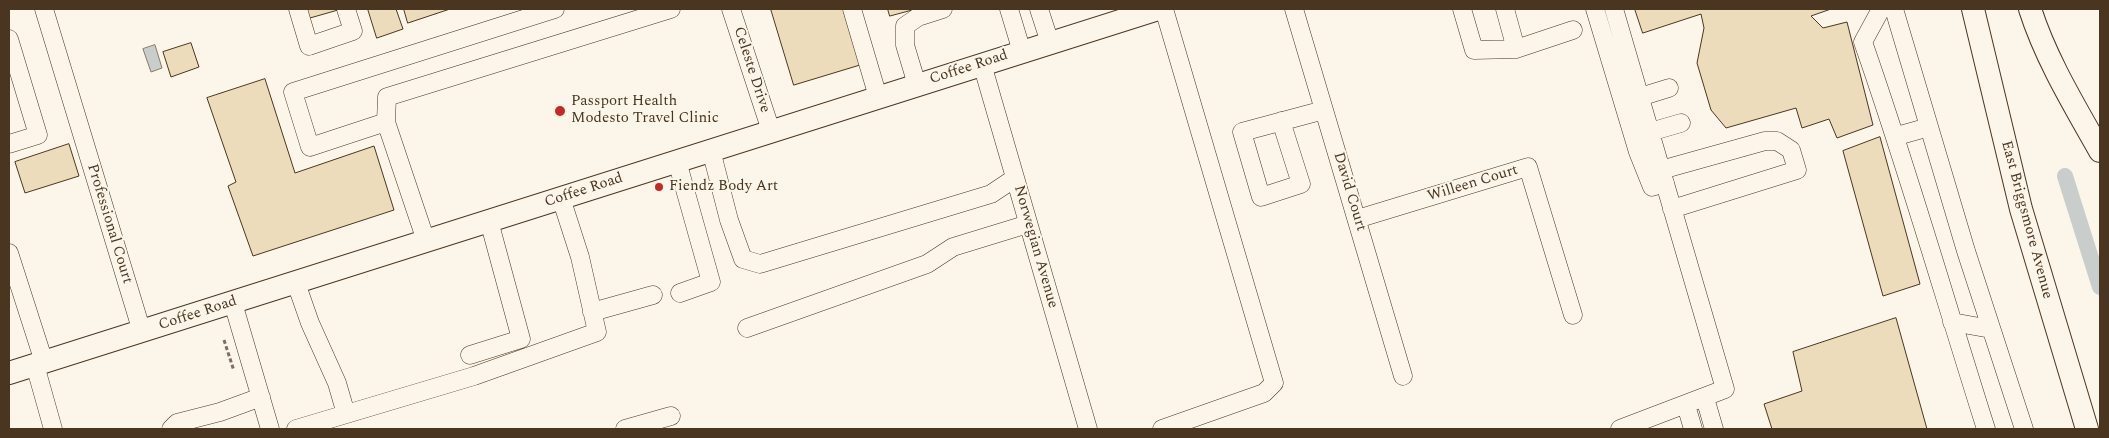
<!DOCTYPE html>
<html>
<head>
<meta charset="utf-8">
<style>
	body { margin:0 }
	#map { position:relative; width:2109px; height:438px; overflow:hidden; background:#fbf6e9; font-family:Spectral,serif }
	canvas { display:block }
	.frame { position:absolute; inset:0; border:10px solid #4a3520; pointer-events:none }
</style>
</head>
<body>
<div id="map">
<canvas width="2109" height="438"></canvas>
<div class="frame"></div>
</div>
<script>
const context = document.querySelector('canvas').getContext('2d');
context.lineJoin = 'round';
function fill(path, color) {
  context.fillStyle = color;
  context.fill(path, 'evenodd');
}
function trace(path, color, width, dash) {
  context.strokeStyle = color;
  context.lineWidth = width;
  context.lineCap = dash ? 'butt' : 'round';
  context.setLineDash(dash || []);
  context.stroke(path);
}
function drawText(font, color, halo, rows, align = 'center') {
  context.font = font + ' Spectral,serif';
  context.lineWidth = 4;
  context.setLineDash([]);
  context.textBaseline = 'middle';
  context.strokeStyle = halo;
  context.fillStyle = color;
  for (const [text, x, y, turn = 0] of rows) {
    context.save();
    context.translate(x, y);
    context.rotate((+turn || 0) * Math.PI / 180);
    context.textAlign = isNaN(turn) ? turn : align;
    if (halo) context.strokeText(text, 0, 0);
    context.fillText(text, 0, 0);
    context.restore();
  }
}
const water = new Path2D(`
	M155,45l7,23 -11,4 -8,-23z`);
fill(water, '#c9cecd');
trace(water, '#887966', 1);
trace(new Path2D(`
	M2065,176l35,111`), '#c9cecd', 16);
const building = new Path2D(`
	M307,9h30l1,1 -28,8z
	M368,9h28l7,20 -26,9z
	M404,9h46l-42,14z
	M771,9h72l17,56 -66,20z
	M888,9h28l-26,7z
	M1635,9h196l-20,7 12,12 24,-6 26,103 -36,13 -8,-19 -27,9 -6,-20 -70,20 -15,-18 -14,-47 7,-35 -3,-14 -58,19z
	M191,43l8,24 -28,10 -8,-25z
	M265,79l30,94 79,-27 20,64 -141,46 -25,-70 8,-4 -29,-84z
	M1880,137l40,147 -37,12 -40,-145z
	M69,144l10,32 -54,17 -10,-31z
	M1896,318l31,111h-155l-8,-25 38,-13 -9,-39z`);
fill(building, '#ecdcbc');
trace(building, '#4a3520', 1);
const minor = new Path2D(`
	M44,9l98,323
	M298,9l11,37 44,-15 -7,-22
	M731,9l40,122
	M852,9l26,88
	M1009,9l13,43
	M1039,9l11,34
	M1294,9l109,367
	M1462,9l12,41 42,-1 57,-19
	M1505,9l11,40
	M1595,9l43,143 14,35 13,-4
	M1614,9l111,380 -105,40
	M1881,9l-18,33c45,128 82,258 123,387
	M1894,9l72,242 58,178
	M9,39l29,96 -29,9
	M982,64l106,365
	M917,85l-12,-40v-19l13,-9 25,-8
	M1640,97l29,-9
	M1281,121l20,63 -40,13 -19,-65 82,-22
	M386,122l1,-25 284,-88
	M1650,132l31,-9
	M1897,136l32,-9
	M711,150l18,70 14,39 17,5 231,-70 24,-16
	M677,161l34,121 -31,11
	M1661,170l104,-29h12l14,9 6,20 -125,39
	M1357,219l171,-52 45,148
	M426,241l-40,-119 -76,25 -17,-55 262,-83
	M9,253l35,109
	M296,283l14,40 27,60 9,31
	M233,303l37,126
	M592,312l61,-17
	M1952,322l39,7
	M747,328l180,-64 26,-17 75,-23
	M470,355l51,-16 -32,-118
	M35,365l18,64
	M1705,398l9,31
	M1686,405l7,24
	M171,429l6,-6 43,-11 41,-15
	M296,429l178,-53 123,-44 -17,-75 -19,-59
	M625,429l46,-13
	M1162,429l102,-36 10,-10 -110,-374`);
const major = new Path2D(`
	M1973,9l48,200 66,220
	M2030,9c16,50 44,96 70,142
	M9,373l1149,-364`);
trace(minor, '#4a3520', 19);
trace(major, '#4a3520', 24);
trace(new Path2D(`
	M224,340l10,31`), '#7f6f5c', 3, [4, 2.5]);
trace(minor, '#fbf6e9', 18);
trace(major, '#fbf6e9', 22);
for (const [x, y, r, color] of [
	[560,111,6,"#c62828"],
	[659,187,5,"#c62828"]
]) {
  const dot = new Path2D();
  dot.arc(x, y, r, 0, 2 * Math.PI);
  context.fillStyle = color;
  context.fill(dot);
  trace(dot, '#fbf6e9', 2);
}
drawText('15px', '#4a3520', '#fbf6e9', [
	["Coffee Road",969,68,-18],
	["Celeste Drive",751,70,72],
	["Willeen Court",1473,184,-17],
	["Coffee Road",584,191,-18],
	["David Court",1349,192,73],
	["East Briggsmore Avenue",2026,220,75],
	["Professional Court",109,224,73],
	["Norwegian Avenue",1035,247,74],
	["Coffee Road",198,314,-18]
]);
drawText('15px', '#4a3520', '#fbf6e9', [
	["Passport Health",571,102],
	["Modesto Travel Clinic",571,119],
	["Fiendz Body Art",669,187]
], 'left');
</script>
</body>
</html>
